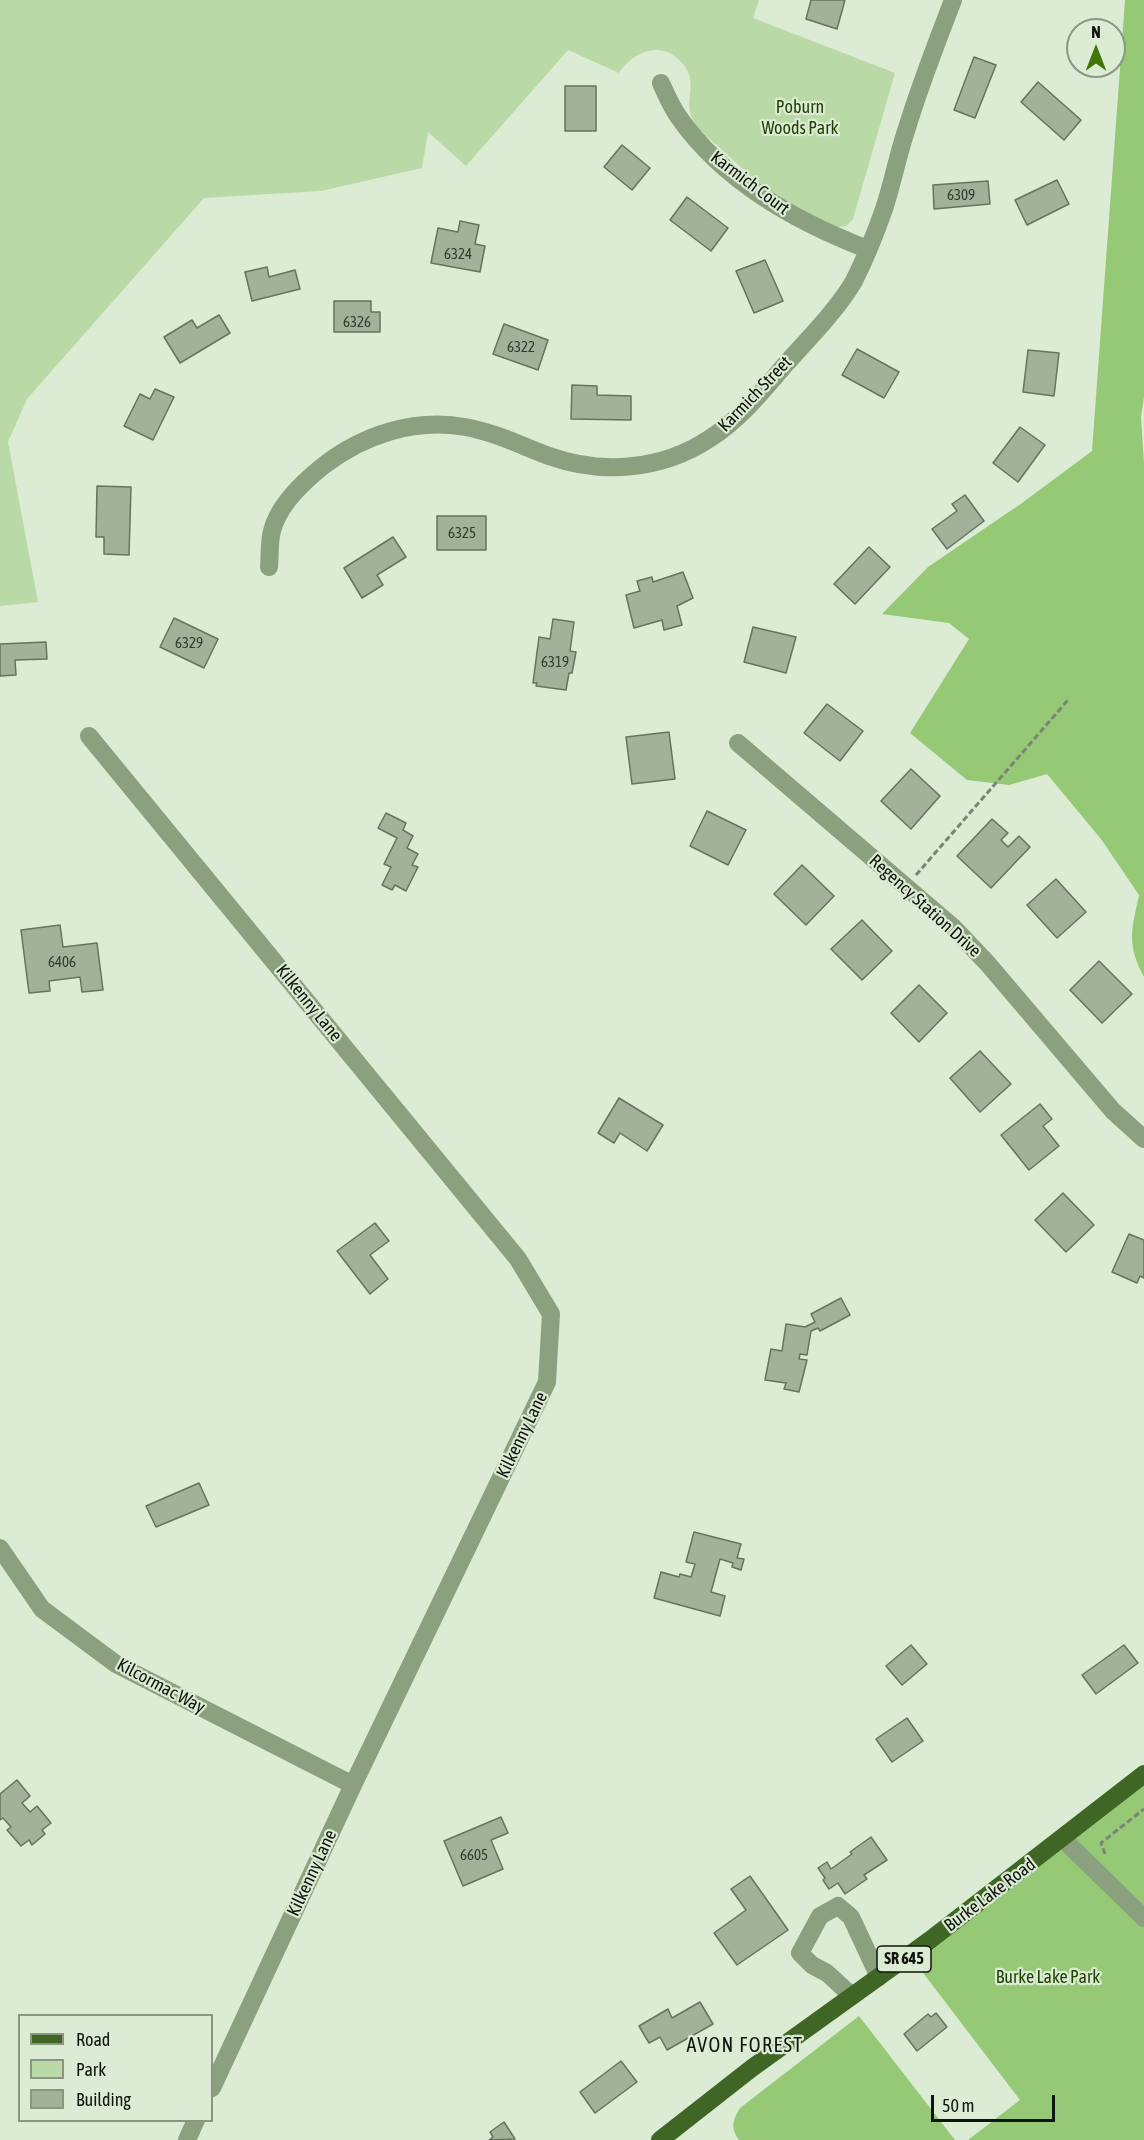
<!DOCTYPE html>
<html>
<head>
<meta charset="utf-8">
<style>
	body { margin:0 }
	#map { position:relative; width:1144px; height:2140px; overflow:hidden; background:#dcebd3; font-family:"Asap Condensed",sans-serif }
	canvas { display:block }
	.legend { position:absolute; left:18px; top:2014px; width:195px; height:108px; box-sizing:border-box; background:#dcebd3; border:2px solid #8a9583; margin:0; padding:8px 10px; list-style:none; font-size:18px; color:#0f140c }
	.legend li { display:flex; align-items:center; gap:12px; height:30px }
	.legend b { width:30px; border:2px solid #8a9583 }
	.north { position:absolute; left:1066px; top:18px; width:60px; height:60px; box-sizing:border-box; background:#dcebd3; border:2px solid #8a9583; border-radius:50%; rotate:0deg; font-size:16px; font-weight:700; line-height:24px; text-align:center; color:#0f140c }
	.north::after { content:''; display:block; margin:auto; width:21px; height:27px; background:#3f7605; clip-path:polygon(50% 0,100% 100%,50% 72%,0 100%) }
	.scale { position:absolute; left:931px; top:2095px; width:124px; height:27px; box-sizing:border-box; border:3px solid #0f140c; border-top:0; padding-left:8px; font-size:18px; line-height:21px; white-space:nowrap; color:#0f140c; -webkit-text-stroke:4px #dcebd3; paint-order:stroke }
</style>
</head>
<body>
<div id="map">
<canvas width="1144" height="2140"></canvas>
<ul class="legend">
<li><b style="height:8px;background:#3f6624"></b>Road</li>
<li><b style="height:16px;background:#b9daa6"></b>Park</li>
<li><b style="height:16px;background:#a3b19b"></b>Building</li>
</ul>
<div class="north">N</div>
<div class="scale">50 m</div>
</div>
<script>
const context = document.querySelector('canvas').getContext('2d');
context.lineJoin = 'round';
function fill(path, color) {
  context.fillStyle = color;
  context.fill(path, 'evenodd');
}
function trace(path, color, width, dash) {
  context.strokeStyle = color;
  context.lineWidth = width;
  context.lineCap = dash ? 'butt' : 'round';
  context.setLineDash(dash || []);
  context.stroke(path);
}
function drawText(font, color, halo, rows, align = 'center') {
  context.font = font + ' "Asap Condensed",sans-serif';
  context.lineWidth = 4.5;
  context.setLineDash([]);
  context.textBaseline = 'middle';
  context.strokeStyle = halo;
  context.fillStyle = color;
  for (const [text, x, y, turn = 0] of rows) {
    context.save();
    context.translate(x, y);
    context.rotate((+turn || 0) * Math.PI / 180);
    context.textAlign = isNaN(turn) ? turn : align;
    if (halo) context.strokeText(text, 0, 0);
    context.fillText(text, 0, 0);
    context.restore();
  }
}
fill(new Path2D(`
	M0,0h759l-6,18 142,55 -42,146 -7,7 -9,1c-17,-8 -37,-15 -54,-26 -23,-15 -43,-35 -63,-53 -10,-9 -23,-18 -28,-30 -9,-21 10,-39 -15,-60 -20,-17 -46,-4 -58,15l-51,-23 -102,116 -38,-34 -6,36 -101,23 -117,7 -177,201 -19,43 30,160 -38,4z`), '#b9daa6');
fill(new Path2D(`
	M1125,0h19v397l-3,20 3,47v513c-18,-34 -12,-48 -5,-82l-38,-56 -54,-65 -38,11 -42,-5 -57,-47 59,-94 -20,-16 -67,-9 46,-47 94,-64 70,-52z
	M1144,1778v362h-176l52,-40 -106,-139z
	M859,2016l96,124h-216c-9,-13 -6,-20 1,-32z`), '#96c976');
const building = new Path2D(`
	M811,0h34l-8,29 -31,-10z
	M974,57l22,8 -21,53 -21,-8z
	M1038,82l43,38 -17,20 -43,-38z
	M565,86h31v45h-31z
	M622,145l28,23 -18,22 -28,-23z
	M1057,180l12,24 -42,21 -12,-25z
	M988,181l2,23 -56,5 -1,-24z
	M687,197l41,31 -17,23 -41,-31z
	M460,221l19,4 -4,19 10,2 -5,26 -49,-9 7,-35 20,4z
	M765,260l18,41 -29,12 -18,-42z
	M267,267l2,10 26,-7 5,19 -48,12 -7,-29z
	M334,301h37v11h9v20h-46z
	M219,315l11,18 -50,30 -16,-26 28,-17 5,8z
	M504,324l44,16 -10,30 -45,-16z
	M857,349l42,23 -15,26 -42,-23z
	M1028,350l31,3 -5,43 -31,-4z
	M572,385l25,1v9l34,1v24l-60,-1z
	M155,389l19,8 -21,43 -29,-14 16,-32 10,5z
	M1020,427l25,18 -27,37 -25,-19z
	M97,486l34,1 -2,68 -25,-1v-17h-8z
	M965,495l19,26 -37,28 -15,-20 25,-18 -5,-7z
	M437,516h49v34h-49z
	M393,537l13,20 -29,18 6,10 -21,13 -18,-30z
	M869,547l21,20 -35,37 -21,-20z
	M683,572l10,26 -16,8 5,19 -18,5 -2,-10 -28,8 -8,-33 14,-4 -3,-10 15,-4 1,5z
	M174,618l44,21 -14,29 -44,-21z
	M553,619l21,3 -4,29 6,1 -4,21h-3l-3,17 -30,-4 1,-3h-4l6,-46 11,2z
	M753,627l43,10 -10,36 -42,-11z
	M46,642l1,17 -32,1 1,15 -16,1v-32z
	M827,704l36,27 -23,30 -36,-28z
	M669,732l6,47 -43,5 -6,-47z
	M911,769l29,27 -29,33 -30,-28z
	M707,811l39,19 -18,35 -38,-19z
	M386,813l20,10 -3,7 10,6 -6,12 11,6 -6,11 6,2 -12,24 -11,-6 -3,5 -10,-5 9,-18 -7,-3 13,-26 -19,-10z
	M992,819l16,14 -7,7 7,7 11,-11 11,11 -39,41 -34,-32z
	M802,865l32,31 -28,29 -32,-31z
	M1056,879l30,33 -29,26 -30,-33z
	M862,920l30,31 -30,29 -31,-31z
	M60,925l3,22 34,-4 6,47 -21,2 -2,-15 -31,4 1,10 -21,2 -8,-63z
	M1099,961l33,33 -30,29 -32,-33z
	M919,985l28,28 -28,29 -28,-29z
	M980,1051l31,33 -31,28 -30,-34z
	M619,1098l44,27 -16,26 -27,-18 -6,10 -16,-10z
	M1040,1104l12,15 -9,7 16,20 -30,24 -28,-35z
	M1063,1193l31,32 -28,27 -31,-32z
	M375,1223l14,18 -19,14 18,24 -18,15 -33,-43z
	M1129,1234l15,6v38l-4,-2 -3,7 -25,-11z
	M841,1298l9,17 -30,16 -2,-3 -7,3 -4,24 -7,-1 -1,5 8,1 -8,32 -15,-3 2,-6 -21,-3 6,-31 11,2 4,-27 19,3 10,-5 -4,-8z
	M199,1483l10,22 -53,22 -10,-21z
	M694,1532l47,12 -4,14 7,1 -3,11 -9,-3 1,-4 -13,-4 -9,33 14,4 -5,20 -66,-18 7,-26 18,5 1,-3 11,3 4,-13 -9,-2z
	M911,1645l16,19 -25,21 -16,-19z
	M1124,1645l14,18 -42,31 -14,-19z
	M907,1718l16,23 -31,21 -16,-23z
	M17,1780l13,16 -8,7 8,9 7,-6 14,17 -9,7 3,4 -13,11 -3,-5 -8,6 -14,-16 4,-3 -8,-9 -3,2v-26z
	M501,1817l7,16 -17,7 12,29 -40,17 -19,-45z
	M871,1837l16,23 -23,15 3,4 -22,15 -7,-11 -9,6 -6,-9 2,-2 -7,-10 9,-6 4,7 21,-15 -2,-2z
	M750,1876l38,54 -51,35 -23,-32 32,-23 -15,-21z
	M700,2002l13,22 -46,26 -7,-13 -11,6 -10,-17 29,-17 4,9z
	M936,2013l11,14 -30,24 -13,-17 24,-20 3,3z
	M621,2061l16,21 -42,31 -15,-21z
	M504,2122l11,17 -26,1 4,-3 -3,-5z`);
fill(building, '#a3b19b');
trace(building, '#66735e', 1.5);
trace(new Path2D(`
	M916,875l152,-175
	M1105,1854l-4,-11 43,-34`), '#7a8474', 3, [6, 3]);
trace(new Path2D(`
	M661,83c5,11 10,23 17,33 45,65 117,105 189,133
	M269,567c1,-11 0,-25 3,-36 6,-25 31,-49 51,-65 40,-31 91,-48 142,-39 29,5 57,19 84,29 53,19 113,14 160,-17 30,-19 53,-47 75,-73 22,-25 54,-57 70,-85 11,-22 22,-49 30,-72 9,-27 14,-55 23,-81 13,-43 30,-86 46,-128
	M89,736l429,523 33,55 -4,68 -194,403 -141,303
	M738,743l215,184 35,37 125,147 31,28
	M0,1548l42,61 74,55 237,121
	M1063,1839l81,79
	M852,1996l-25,-23 -15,-8 -12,-12 20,-37 18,-10 13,11 28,60
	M187,2140l9,-20`), '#8aa07e', 18);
trace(new Path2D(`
	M660,2140l92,-72 178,-128 214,-166`), '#3f6624', 18);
drawText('15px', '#343b30', null, [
	["6309",961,195],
	["6324",458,254],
	["6326",357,322],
	["6322",521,347],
	["6325",462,533],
	["6329",189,643],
	["6319",555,662],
	["6406",62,962],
	["6605",474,1855]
]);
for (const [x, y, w] of [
	[904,1959,54]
]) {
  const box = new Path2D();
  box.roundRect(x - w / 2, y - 13, w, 26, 4.5);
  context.fillStyle = '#dcebd3';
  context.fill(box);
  trace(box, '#0f140c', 1.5);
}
drawText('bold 16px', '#0f140c', null, [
	["SR 645",904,1959]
]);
drawText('18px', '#1f3f03', '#dcebd3', [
	["Poburn",800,107],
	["Woods Park",800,128],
	["Burke Lake Park",1048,1977]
]);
drawText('18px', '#0f140c', '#dcebd3', [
	["Karmich Court",750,183,37],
	["Karmich Street",755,394,-46],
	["Regency Station Drive",925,906,42],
	["Kilkenny Lane",309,1003,51],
	["Kilkenny Lane",522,1435,-64],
	["Kilcormac Way",161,1686,28],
	["Kilkenny Lane",312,1873,-65],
	["Burke Lake Road",990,1895,-37]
]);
context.letterSpacing = '1.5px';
drawText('20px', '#0f140c', '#dcebd3', [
	["AVON FOREST",745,2046]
]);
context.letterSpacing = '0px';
</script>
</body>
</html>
